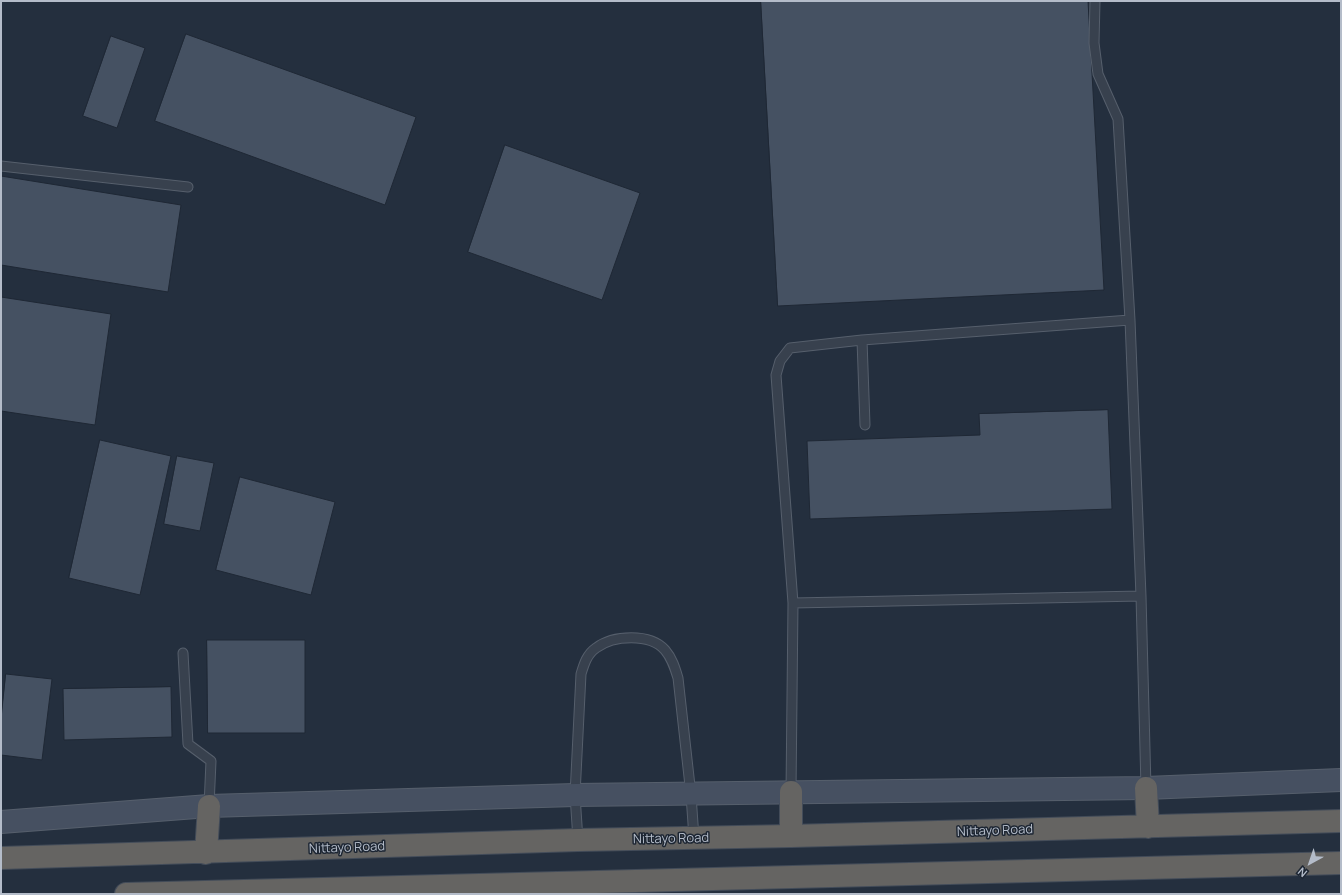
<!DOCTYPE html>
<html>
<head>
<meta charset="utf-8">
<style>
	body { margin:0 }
	#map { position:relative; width:1342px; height:895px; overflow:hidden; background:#242f3e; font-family:Manrope,sans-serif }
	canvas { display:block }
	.frame { position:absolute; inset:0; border:2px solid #b4bcc9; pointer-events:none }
	.north { position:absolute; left:1290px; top:843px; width:40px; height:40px; -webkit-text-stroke:3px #1d2633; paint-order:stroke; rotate:220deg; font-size:11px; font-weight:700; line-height:16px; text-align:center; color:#b4bcc9 }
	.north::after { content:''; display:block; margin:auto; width:14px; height:18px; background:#b4bcc9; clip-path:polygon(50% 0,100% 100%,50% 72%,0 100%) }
</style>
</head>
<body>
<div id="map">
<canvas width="1342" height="895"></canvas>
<div class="frame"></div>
<div class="north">N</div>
</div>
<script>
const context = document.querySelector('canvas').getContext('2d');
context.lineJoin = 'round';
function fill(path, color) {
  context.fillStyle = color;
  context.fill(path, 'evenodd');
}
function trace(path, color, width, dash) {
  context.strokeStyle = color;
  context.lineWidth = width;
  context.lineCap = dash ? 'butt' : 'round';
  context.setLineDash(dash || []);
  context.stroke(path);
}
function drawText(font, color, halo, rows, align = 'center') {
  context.font = font + ' Manrope,sans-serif';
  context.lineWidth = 3;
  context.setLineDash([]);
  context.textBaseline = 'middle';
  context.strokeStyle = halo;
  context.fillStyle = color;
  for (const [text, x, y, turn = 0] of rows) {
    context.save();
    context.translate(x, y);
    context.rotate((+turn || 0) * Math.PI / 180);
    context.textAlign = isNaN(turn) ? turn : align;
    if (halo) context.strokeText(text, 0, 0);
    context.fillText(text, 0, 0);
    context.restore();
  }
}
const building = new Path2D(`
	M761,1h327l16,289 -326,16z
	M186,34l230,83 -31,88 -230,-84z
	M111,36l34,12 -28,80 -34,-12z
	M505,145l135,48 -38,107 -134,-48z
	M1,176l180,29 -13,87 -167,-27z
	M1,297l110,17 -16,111 -94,-14z
	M1108,410l4,99 -302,10 -3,-78 173,-6 -1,-21z
	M100,440l71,16 -31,139 -71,-17z
	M177,456l37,7 -14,68 -36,-7z
	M240,477l95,25 -24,93 -95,-25z
	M207,640h98v93h-97z
	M6,674l46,5 -10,81 -41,-5v-36z
	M171,687l1,50 -108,3 -1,-51z`);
fill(building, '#455162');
trace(building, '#1f2835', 1);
const service = new Path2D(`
	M1095,1l-1,42 4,31 20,45 12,201 11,276
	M1,166l187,21
	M862,340l3,85
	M793,603l-17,-228 4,-14 10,-13 72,-8 268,-20
	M183,653l5,91 23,17 -2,45
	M791,792l2,-189 348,-7 5,192
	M578,840l-3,-45 6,-121c3,-10 6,-20 15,-26 17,-13 54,-15 69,2 7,8 10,18 13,28l13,117 3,43`);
const secondary = new Path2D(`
	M1,822l208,-16 366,-11 571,-7 195,-8`);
const trunk = new Path2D(`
	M1146,788l2,39
	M791,836v-44
	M206,853l3,-47
	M1,858l577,-18 213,-4 550,-15
	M126,894l1215,-31`);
trace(service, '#565f6c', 11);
trace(secondary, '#565f6c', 24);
trace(trunk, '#434c59', 24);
trace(service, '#38414e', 9);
trace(secondary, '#465061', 22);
trace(trunk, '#656462', 22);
drawText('13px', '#b4bcc9', '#1d2633', [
	["Nittayo Road",995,831,-2],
	["Nittayo Road",671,839,-1],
	["Nittayo Road",347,848,-2]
]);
</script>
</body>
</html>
